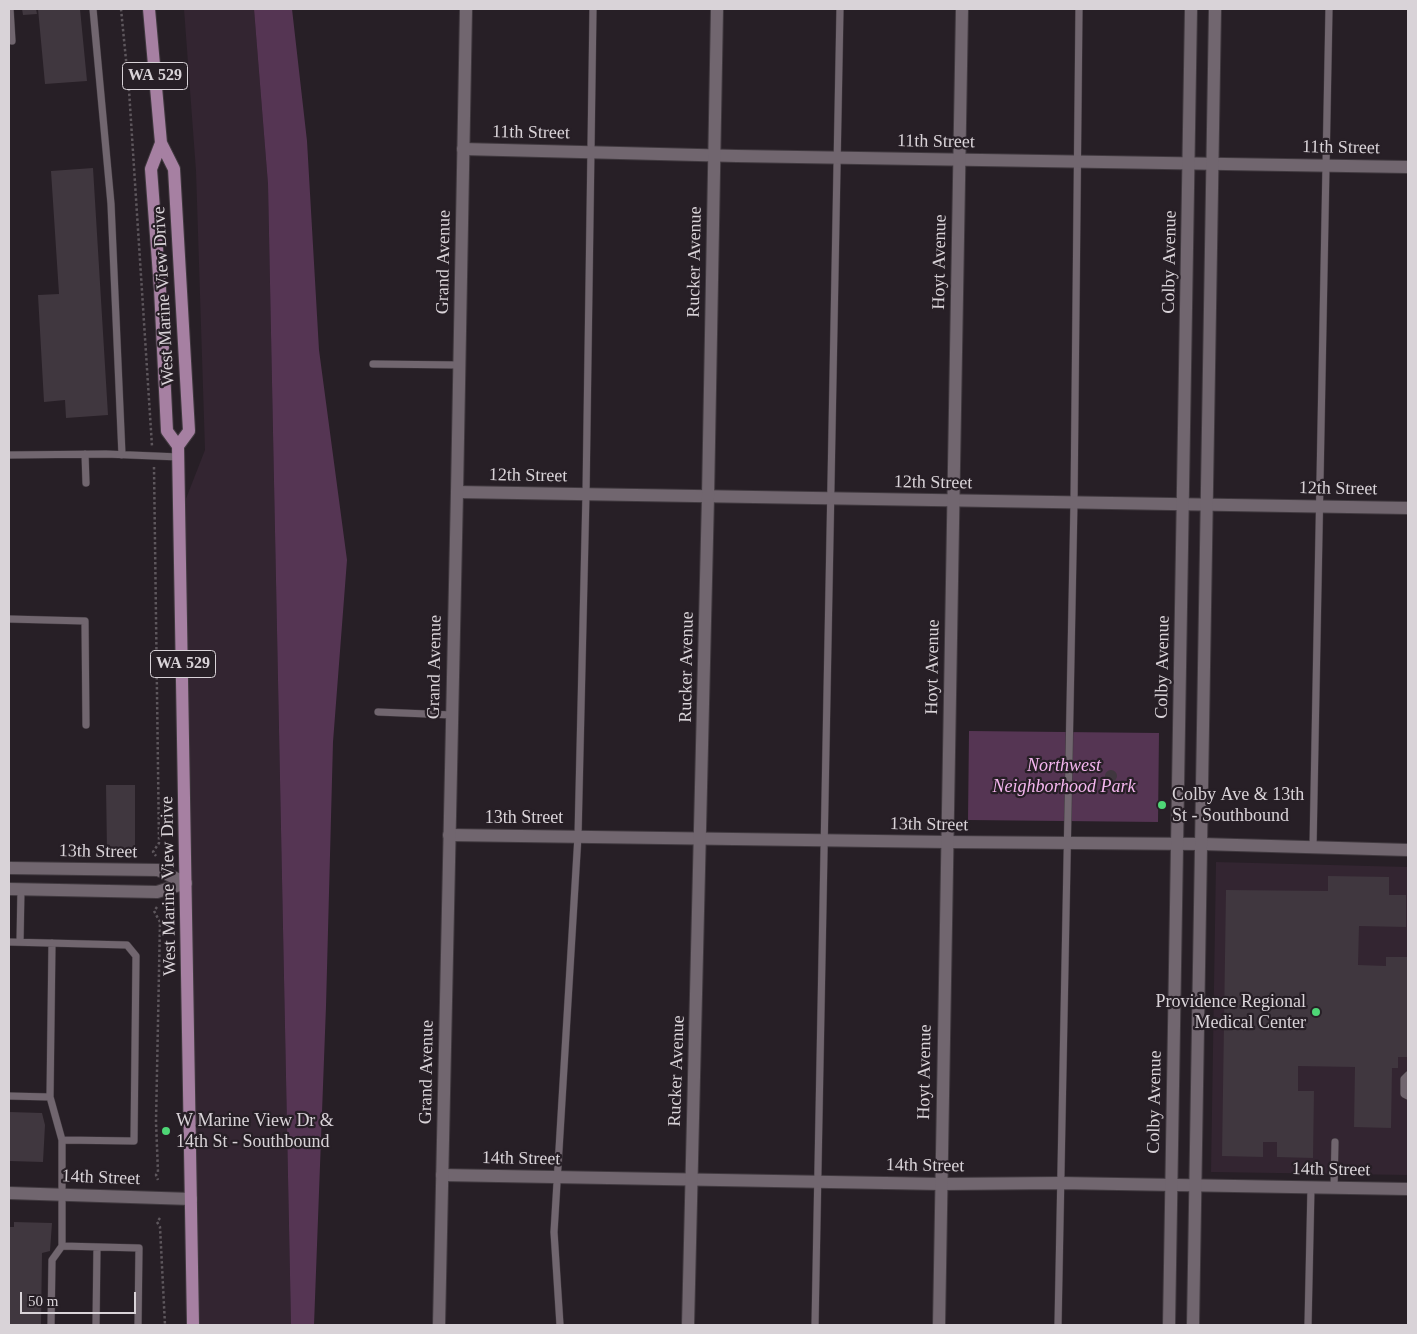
<!DOCTYPE html>
<html>
<head>
<meta charset="utf-8">
<style>
	body { margin:0 }
	#map { position:relative; width:1417px; height:1334px; overflow:hidden; background:#271f26; font-family:"Times New Roman",serif }
	canvas { display:block }
	.frame { position:absolute; inset:0; border:10px solid #d9d3d8; pointer-events:none }
	.scale { position:absolute; left:20px; top:1292px; width:116px; height:22px; box-sizing:border-box; border:2px solid #d9d3d8; border-top:0; padding-left:6px; font-size:15px; line-height:18px; white-space:nowrap; color:#d9d3d8; -webkit-text-stroke:4px #271f26; paint-order:stroke }
</style>
</head>
<body>
<div id="map">
<canvas width="1417" height="1334"></canvas>
<div class="frame"></div>
<div class="scale">50 m</div>
</div>
<script>
const context = document.querySelector('canvas').getContext('2d');
context.lineJoin = 'round';
function fill(path, color) {
  context.fillStyle = color;
  context.fill(path, 'evenodd');
}
function trace(path, color, width, dash) {
  context.strokeStyle = color;
  context.lineWidth = width;
  context.lineCap = dash ? 'butt' : 'round';
  context.setLineDash(dash || []);
  context.stroke(path);
}
function drawText(font, color, halo, rows, align = 'center') {
  context.font = font + ' "Times New Roman",serif';
  context.lineWidth = 4.5;
  context.setLineDash([]);
  context.textBaseline = 'middle';
  context.strokeStyle = halo;
  context.fillStyle = color;
  for (const [text, x, y, turn = 0] of rows) {
    context.save();
    context.translate(x, y);
    context.rotate((+turn || 0) * Math.PI / 180);
    context.textAlign = isNaN(turn) ? turn : align;
    if (halo) context.strokeText(text, 0, 0);
    context.fillText(text, 0, 0);
    context.restore();
  }
}
fill(new Path2D(`
	M184,9h70l14,175 23,1141h-98l-13,-811 25,-64 -9,-279z
	M1216,862l192,5v308l-197,-3z`), '#332531');
fill(new Path2D(`
	M254,9h38l15,132 12,209 28,210 -14,182 -7,264 -12,319h-23l-23,-1141z
	M969,731l190,2 -1,89 -190,-2z`), '#553553');
fill(new Path2D(`
	M22,9h14l1,5 -14,1z
	M38,9h42l7,72 -42,3z
	M93,168l15,247 -42,3 -1,-18 -21,2 -6,-107 21,-1 -8,-123z
	M1105 776a6 6 0 1 1 12 0a6 6 0 1 1-12 0Z
	M106,785h29v66h-28z
	M1328,876l61,1v18h17v32l-47,-1 -1,39 28,1v-9h22v100h-10v11h-6l-1,60 -37,-1 1,-60 -57,-1v25h16l-1,67 -36,-1v-15h-14v15l-41,-1 4,-266 102,1z
	M9,1112l33,1 3,12 -2,37 -34,-1z
	M14,1222l38,1 -2,28 -8,2 -1,72h-32v-98h5z`), '#40373f');
const service = new Path2D(`
	M10,9l2,32
	M93,9l18,195 11,251
	M373,364l86,1
	M85,454l1,29
	M9,455l97,-1 73,3
	M9,619l76,2 1,104
	M378,712l74,3
	M1313,847l16,-838
	M9,942l118,3 9,11 -2,185 -72,-1
	M20,942l1,-53
	M52,943l-2,154 12,43v106l77,2 -1,77
	M1408,1075l-4,4v15l4,2
	M9,1096l41,1
	M1334,1188l1,-46
	M51,1325l1,-65 10,-14
	M96,1325l1,-78
	M560,1325l-6,-93 24,-396 8,-342 7,-485
	M815,1325l25,-1316
	M1058,1325l16,-823 5,-493
	M1308,1325l3,-138`);
const minor = new Path2D(`
	M463,149l274,7 671,11
	M457,492l951,16
	M449,835l498,7 255,2 206,6
	M9,868l149,2 28,13
	M9,889l148,3 29,-9
	M442,1175l499,9 119,-1 348,6
	M9,1193l182,6`);
const tertiary = new Path2D(`
	M439,1325l18,-833 9,-483
	M688,1325l20,-828 9,-488
	M939,1325l23,-1316`);
const secondary = new Path2D(`
	M1169,1325l22,-1316
	M1193,1325l22,-1316`);
const primary = new Path2D(`
	M149,9l12,134 13,26 15,262 -11,15
	M161,143l-10,26 9,120 7,142 11,15 15,879`);
trace(service, '#40393f', 8);
trace(minor, '#40393f', 14);
trace(tertiary, '#40393f', 14);
trace(secondary, '#40393f', 14);
trace(primary, '#40393f', 14);
trace(new Path2D(`
	M121,9l8,81 23,356
	M154,467l5,376 -6,9 3,4
	M157,907l-3,4 6,11 -4,200 2,50 -2,3 2,5
	M160,1218l-3,4 3,5 5,98`), '#5e575d', 2.5, [2.5, 2.5]);
trace(service, '#71666f', 7);
trace(minor, '#71666f', 12);
trace(tertiary, '#71666f', 12);
trace(secondary, '#71666f', 12);
trace(primary, '#a680a2', 12);
for (const [x, y, r, color] of [
	[1162,805,5,"#4ed676"],
	[1316,1012,5,"#4ed676"],
	[166,1131,5,"#4ed676"]
]) {
  const dot = new Path2D();
  dot.arc(x, y, r, 0, 2 * Math.PI);
  context.fillStyle = color;
  context.fill(dot);
  trace(dot, '#271f26', 2);
}
for (const [x, y, w] of [
	[155,76,65],
	[183,664,65]
]) {
  const box = new Path2D();
  box.roundRect(x - w / 2, y - 13.5, w, 27, 4);
  context.fillStyle = '#271f26';
  context.fill(box);
  trace(box, '#d9d3d8', 1);
}
drawText('bold 16px', '#d9d3d8', null, [
	["WA 529",155,76],
	["WA 529",183,664]
]);
drawText('18px', '#d9d3d8', '#271f26', [
	["11th Street",531,133,1],
	["11th Street",936,142,1],
	["11th Street",1341,148,1],
	["Grand Avenue",444,262,-89],
	["Rucker Avenue",695,262,-89],
	["Hoyt Avenue",940,262,-89],
	["Colby Avenue",1170,262,-89],
	["West Marine View Drive",164,296,-93],
	["12th Street",528,476,1],
	["12th Street",933,483,1],
	["12th Street",1338,489,1],
	["Grand Avenue",435,667,-89],
	["Rucker Avenue",687,667,-89],
	["Hoyt Avenue",933,667,-89],
	["Colby Avenue",1163,667,-89],
	["13th Street",524,818],
	["13th Street",929,825,1],
	["13th Street",98,852,1],
	["West Marine View Drive",169,886,-91],
	["Rucker Avenue",677,1071,-88],
	["Grand Avenue",427,1072,-89],
	["Hoyt Avenue",925,1072,-89],
	["Colby Avenue",1155,1102,-89],
	["14th Street",521,1159,1],
	["14th Street",925,1166,1],
	["14th Street",1331,1170,1],
	["14th Street",101,1178,2]
]);
drawText('italic 18px', '#f5b6ef', '#271f26', [
	["Northwest",1064,766],
	["Neighborhood Park",1064,787]
]);
drawText('18px', '#d9d3d8', '#271f26', [
	["Colby Ave & 13th",1172,795],
	["St - Southbound",1172,816],
	["Providence Regional",1306,1002,"right"],
	["Medical Center",1306,1023,"right"],
	["W Marine View Dr &",176,1121],
	["14th St - Southbound",176,1142]
], 'left');
</script>
</body>
</html>
